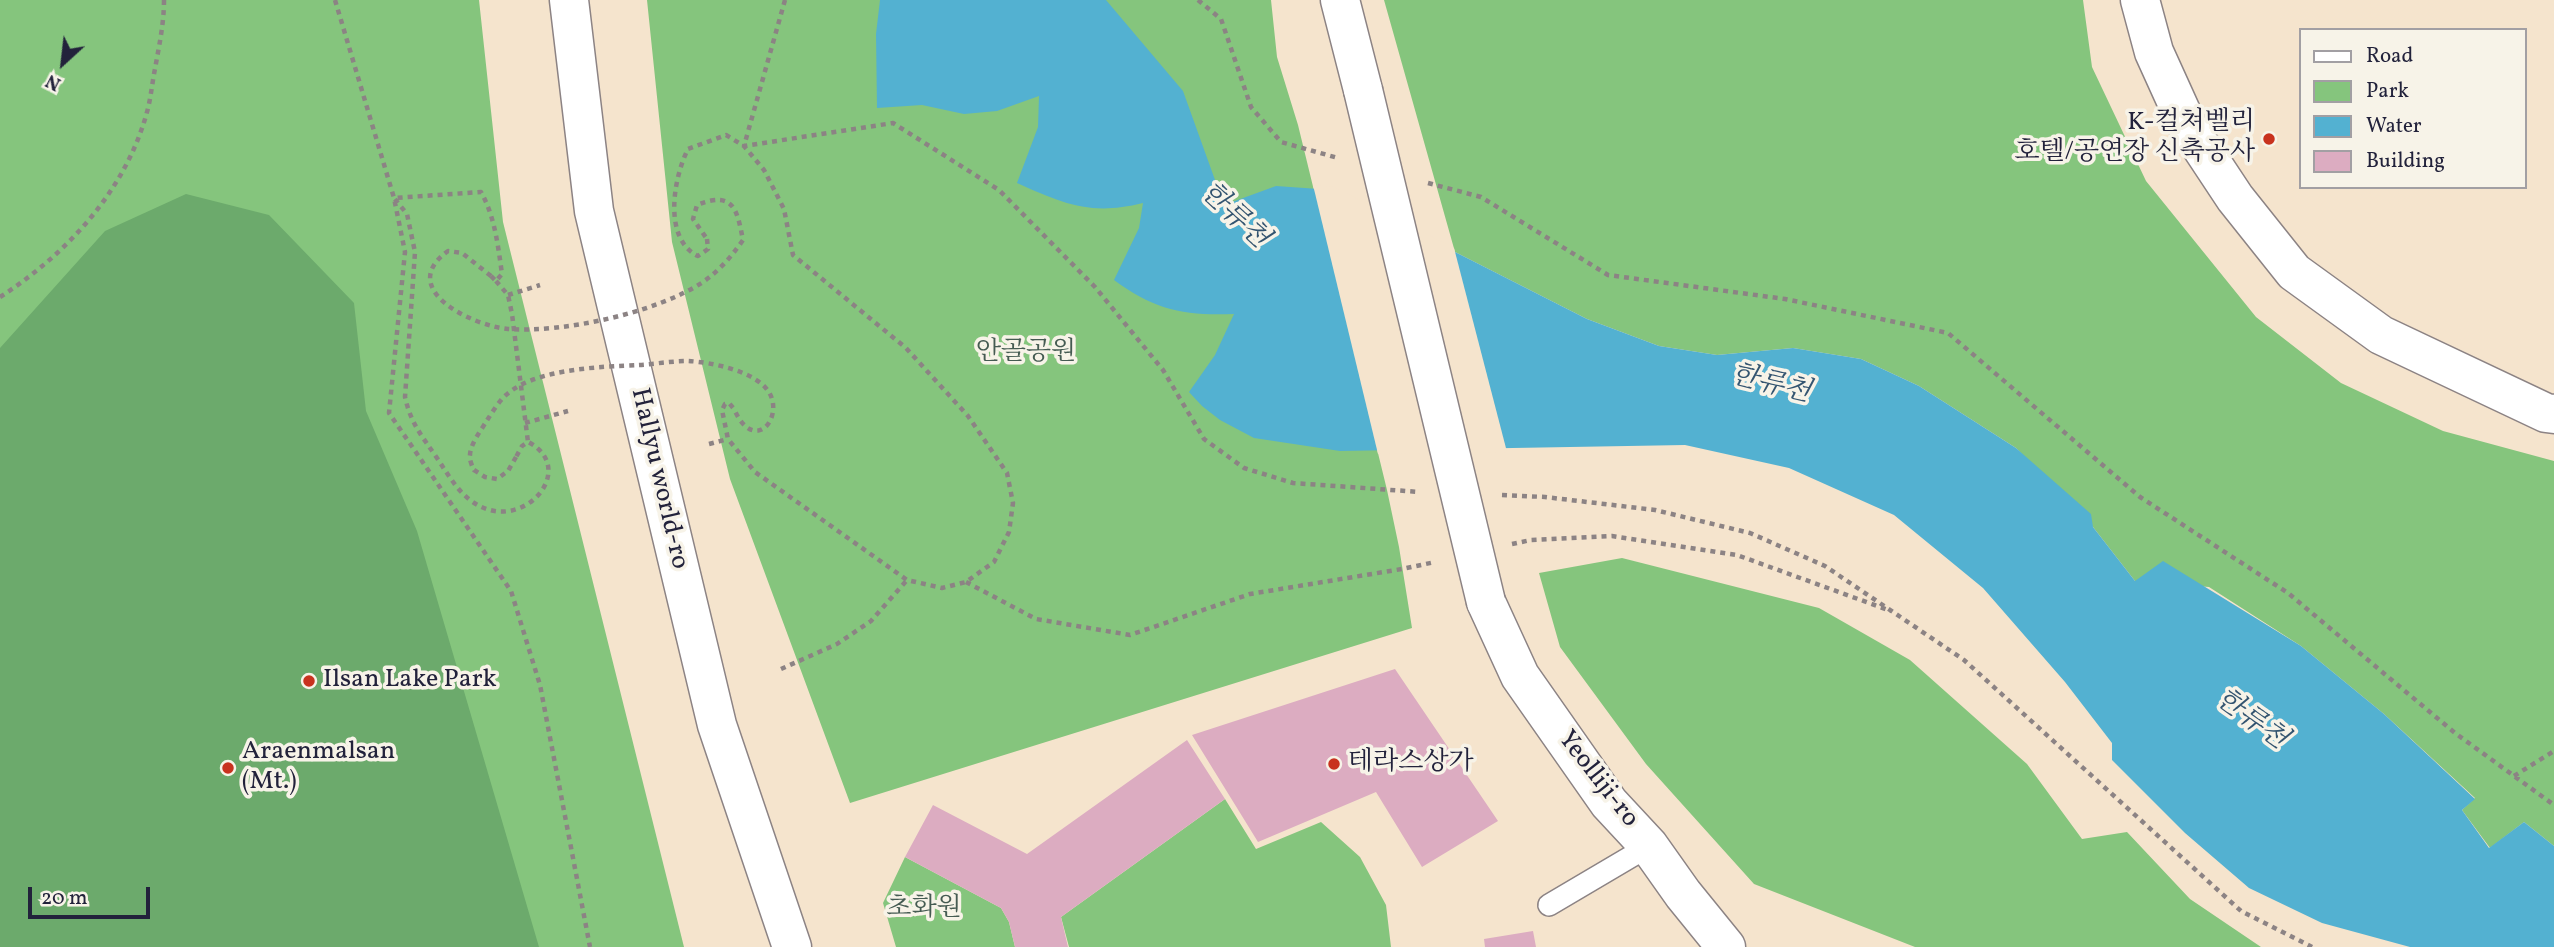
<!DOCTYPE html>
<html>
<head>
<meta charset="utf-8">
<style>
	body { margin:0 }
	#map { position:relative; width:2554px; height:947px; overflow:hidden; background:#f5e4cd; font-family:Vollkorn,serif }
	canvas { display:block }
	.legend { position:absolute; left:2299px; top:28px; width:228px; height:161px; box-sizing:border-box; background:#f7f3e8; border:2px solid #a29fa3; margin:0; padding:9px 12px; list-style:none; font-size:21px; color:#22223b }
	.legend li { display:flex; align-items:center; gap:14px; height:35px }
	.legend b { width:35px; border:2px solid #a29fa3 }
	.north { position:absolute; left:28px; top:28px; width:70px; height:70px; -webkit-text-stroke:5px #f7f3e8; paint-order:stroke; rotate:207deg; font-size:19px; font-weight:700; line-height:28px; text-align:center; color:#22223b }
	.north::after { content:''; display:block; margin:auto; width:24px; height:32px; background:#22223b; clip-path:polygon(50% 0,100% 100%,50% 72%,0 100%) }
	.scale { position:absolute; left:28px; top:887px; width:122px; height:32px; box-sizing:border-box; border:4px solid #22223b; border-top:0; padding-left:9px; font-size:21px; line-height:24px; white-space:nowrap; color:#22223b; -webkit-text-stroke:5px #f7f3e8; paint-order:stroke }
</style>
</head>
<body>
<div id="map">
<canvas width="2554" height="947"></canvas>
<ul class="legend">
<li><b style="height:9px;background:#fff"></b>Road</li>
<li><b style="height:19px;background:#85c57d"></b>Park</li>
<li><b style="height:19px;background:#53b1d1"></b>Water</li>
<li><b style="height:19px;background:#dcacc1"></b>Building</li>
</ul>
<div class="north">N</div>
<div class="scale">20 m</div>
</div>
<script>
const context = document.querySelector('canvas').getContext('2d');
context.lineJoin = 'round';
function fill(path, color) {
  context.fillStyle = color;
  context.fill(path, 'evenodd');
}
function trace(path, color, width, dash) {
  context.strokeStyle = color;
  context.lineWidth = width;
  context.lineCap = dash ? 'butt' : 'round';
  context.setLineDash(dash || []);
  context.stroke(path);
}
function drawText(font, color, halo, rows, align = 'center') {
  context.font = font + ' Vollkorn,"Noto Serif KR",serif';
  context.lineWidth = 7;
  context.setLineDash([]);
  context.textBaseline = 'middle';
  context.strokeStyle = halo;
  context.fillStyle = color;
  for (const [text, x, y, turn = 0] of rows) {
    context.save();
    context.translate(x, y);
    context.rotate((+turn || 0) * Math.PI / 180);
    context.textAlign = isNaN(turn) ? turn : align;
    if (halo) context.strokeText(text, 0, 0);
    context.fillText(text, 0, 0);
    context.restore();
  }
}
fill(new Path2D(`
	M0,0h479l24,222 181,725h-684z
	M647,0h624l6,57 21,68 89,365 12,57 13,81 -562,175 -120,-324 -58,-237z
	M1384,0h699l9,67 54,114 110,136 85,66 102,48 111,30v385l-30,-24 -34,26 -28,-38 13,-12 -91,-84 -83,-68 -92,-59 -74,-6 -42,-54 -77,-79 -97,-62 -58,-27 -68,-11 -76,7 -58,-9 -72,-27 -132,-67z
	M1622,558l197,50 91,52 117,104 55,75 45,-7 63,67 71,48h-346l-161,-63 -108,-120 -86,-117 -21,-74z
	M1225,799l31,50 65,-27 39,35 26,48 5,42h-322l-8,-30z
	M905,857l96,51 8,14 6,25h-119l-13,-44z`), '#85c57d');
fill(new Path2D(`
	M186,194l83,21 85,88 12,108 51,120 122,416h-539v-599l105,-117z`), '#6caa6c');
fill(new Path2D(`
	M880,0h226l77,91 41,114 52,-19 57,4 254,129 72,27 58,9 76,-7 68,11 58,27 97,62 75,66 2,13 42,54 28,-20 138,85 83,68 91,85 -13,11 27,38 35,-26 30,24v101h-144l-88,-24 -73,-35 -64,-55 -73,-73v-17l-47,-61 -82,-94 -89,-73 -105,-47 -104,-23 -345,6 -86,-13 -34,-18 -18,-14 -13,-14 26,-37 19,-41c-49,2 -80,-4 -120,-34l25,-52 4,-25c-52,13 -79,1 -126,-20l21,-56 1,-31 -42,15 -33,3 -42,-9 -45,3 -1,-74z`), '#53b1d1');
fill(new Path2D(`
	M1313,185l21,2 120,61 53,204 -129,2z`), '#f5e4cd');
fill(new Path2D(`
	M1395,669l103,152 -76,46 -46,-75 -118,50 -66,-107z
	M1187,740l38,59 -164,118 7,30h-53l-6,-25 -8,-14 -96,-51 28,-52 94,49z
	M1533,931l3,16h-51l-1,-8z`), '#dcacc1');
const service = new Path2D(`
	M1549,905l100,-59`);
const minor = new Path2D(`
	M2140,0l14,52 34,75 47,71 59,74 87,63 165,78 8,1`);
const tertiary = new Path2D(`
	M1340,0l23,90
	M1486,602l34,74 89,127 40,43 34,48 43,53`);
const secondary = new Path2D(`
	M569,0l25,211 123,514 75,222`);
trace(service, '#8c8384', 24);
trace(minor, '#8c8384', 41);
trace(tertiary, '#8c8384', 41);
trace(secondary, '#8c8384', 41);
trace(new Path2D(`
	M335,0l59,198 11,54 -16,161 122,178 29,94 50,262
	M785,0l-41,146 149,-23 106,67 96,97 68,83 41,69 40,29 49,15 127,9
	M1198,0l23,19 30,88 30,35 57,16
	M1428,183l53,14 127,78 177,24 163,34 192,164 148,96 167,140 99,72
	M707,239l1,10 -10,7c-35,-17 -25,-77 -10,-107l38,-14 18,11 20,24 20,39 9,46 113,93 62,68 39,57 6,30 -4,29 -15,30 -28,20 -24,6 -35,-8 -152,-108 -27,-33 -6,-29 3,-6 4,-1 5,6
	M491,276l5,5 6,-7c-4,-28 -7,-57 -21,-82l-87,6 13,16 8,38 -10,145c6,27 17,39 32,61 10,15 19,31 33,42 50,39 111,-31 58,-58l-6,4 -6,11
	M496,281l12,14 4,19 16,128
	M508,295l32,-10
	M0,297c67,-43 126,-107 147,-185 4,-14 5,-29 8,-43 4,-23 9,-45 9,-69
	M525,423l43,-12
	M709,444l19,-5
	M1502,495l43,2 110,13 95,23 75,33 139,94 277,251 71,36
	M1512,544l19,-4 81,-4 125,19 154,56
	M966,582l70,37 94,16 120,-41 152,-25 33,-7
	M781,669l56,-25 34,-23 36,-41
	M2514,776l40,-25`), '#8c8384', 4.5, [5, 5]);
trace(service, '#fff', 21);
trace(minor, '#fff', 38);
trace(tertiary, '#fff', 38);
trace(secondary, '#fff', 38);
const tertiaryBridge = new Path2D(`
	M1363,90l123,512`);
trace(tertiaryBridge, '#8c8384', 41, []);
trace(new Path2D(`
	M491,276l-29,-23 -14,-2c-53,38 25,75 60,78 55,4 148,-16 195,-47 17,-12 28,-25 40,-42 -6,-30 -9,-50 -46,-35l-4,14 14,20
	M516,457l-8,14 -11,8 -12,-2 -11,-7c-2,-4 -5,-11 -4,-15 0,-10 11,-25 16,-33 5,-8 10,-16 16,-23 28,-31 98,-32 137,-34 16,-1 33,-4 49,-4 22,1 70,10 82,33 13,25 -16,60 -36,15`), '#8c8384', 4.5, [5, 5]);
trace(tertiaryBridge, '#fff', 38);
for (const [x, y, r, color] of [
	[2269,139,7,"#c8321e"],
	[309,681,7,"#c8321e"],
	[1334,764,7,"#c8321e"],
	[228,768,7,"#c8321e"]
]) {
  const dot = new Path2D();
  dot.arc(x, y, r, 0, 2 * Math.PI);
  context.fillStyle = color;
  context.fill(dot);
  trace(dot, '#f7f3e8', 2.5);
}
drawText('26px', '#22223b', '#f7f3e8', [
	["K-컬쳐벨리",2255,124,"right"],
	["호텔/공연장 신축공사",2255,154,"right"],
	["Ilsan Lake Park",323,681],
	["Araenmalsan",242,753],
	["(Mt.)",242,783],
	["테라스상가",1348,764]
], 'left');
drawText('26px', '#455b52', '#f7f3e8', [
	["안골공원",1026,354],
	["초화원",924,910]
]);
drawText('26px', '#22223b', '#f7f3e8', [
	["Hallyu world-ro",658,479,77],
	["Yeolliji-ro",1597,780,52]
]);
drawText('italic 28px', '#335470', '#f7f3e8', [
	["한류천",1233,217,43],
	["한류천",1770,386,14],
	["한류천",2250,721,36]
]);
</script>
</body>
</html>
